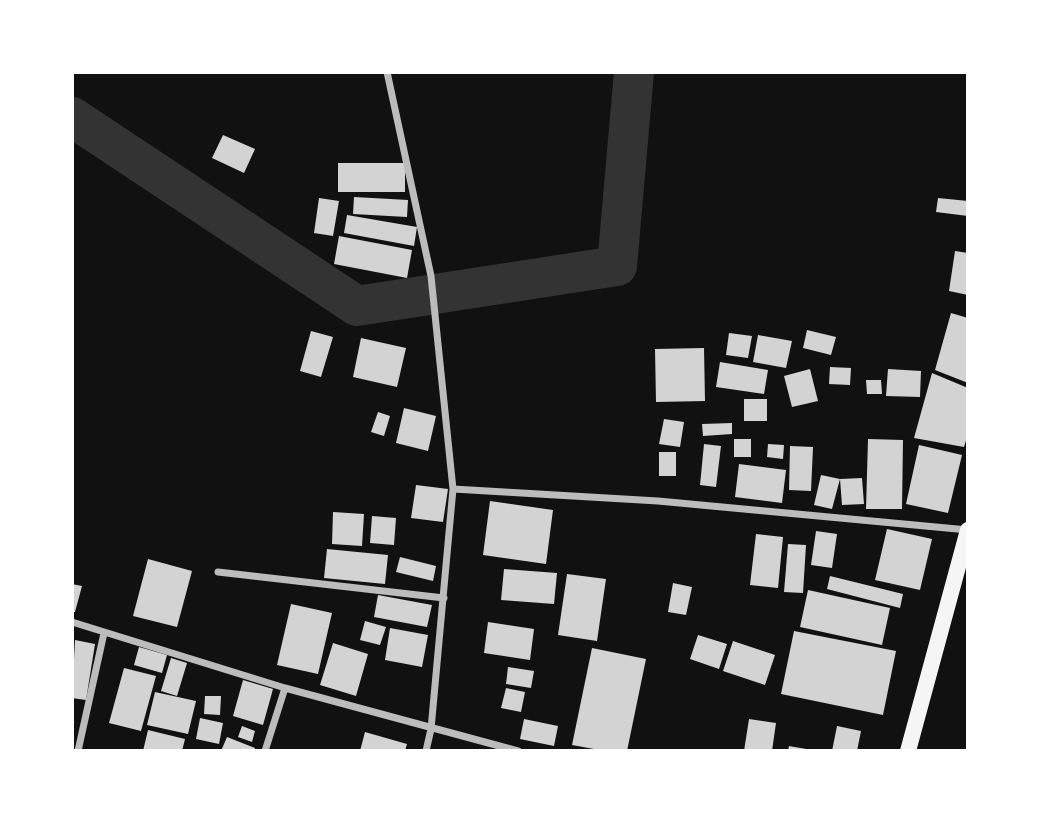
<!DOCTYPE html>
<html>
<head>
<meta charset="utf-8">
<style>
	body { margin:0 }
	#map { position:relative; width:1040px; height:823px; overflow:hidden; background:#111; font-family:Inter,sans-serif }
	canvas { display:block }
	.frame { position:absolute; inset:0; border:74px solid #fff; pointer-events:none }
</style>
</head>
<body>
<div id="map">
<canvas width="1040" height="823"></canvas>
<div class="frame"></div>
</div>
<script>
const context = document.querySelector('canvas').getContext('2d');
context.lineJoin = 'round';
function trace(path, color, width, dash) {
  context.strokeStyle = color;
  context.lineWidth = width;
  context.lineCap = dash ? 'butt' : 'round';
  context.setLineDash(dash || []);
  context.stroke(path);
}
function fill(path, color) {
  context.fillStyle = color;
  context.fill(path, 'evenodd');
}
trace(new Path2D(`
	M72,117l285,189 260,-40 17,-194`), '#333', 40);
fill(new Path2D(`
	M223,135l32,14 -11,24 -32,-15z
	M338,163h67v29h-67z
	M354,197l54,3 -1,17 -54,-3z
	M319,198l20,3 -6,35 -19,-3z
	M938,198l30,3v15l-32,-4z
	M347,215l70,12 -3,19 -70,-13z
	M339,236l73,14 -5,28 -73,-14z
	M955,251l13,2v42l-19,-4z
	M951,313l17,5v65l-33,-13z
	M807,330l29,7 -5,18 -28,-7z
	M311,331l22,6 -12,40 -21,-6z
	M729,333l23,3 -4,22 -22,-3z
	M758,335l34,6 -6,27 -33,-6z
	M361,338l45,10 -9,39 -44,-10z
	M704,348l1,53 -49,1 -1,-53z
	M720,362l48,8 -4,24 -48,-7z
	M830,367l21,1 -1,17 -21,-1z
	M810,369l8,32 -26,6 -8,-31z
	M888,369l33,2 -1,26 -34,-1z
	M932,373l36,15v46l-4,13 -50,-9z
	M866,380h15l1,14h-15z
	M744,399h23v22h-23z
	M404,408l32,8 -8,35 -32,-8z
	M378,412l12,4 -6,20 -13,-4z
	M664,419l20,3 -4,25 -21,-3z
	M732,423v11l-29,2 -1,-12z
	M734,439h17v18h-17z
	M868,439l35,1 -1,69h-36z
	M704,444l17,2 -5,41 -16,-2z
	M768,444l16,1 -1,14 -16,-2z
	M919,445l43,10 -14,58 -42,-9z
	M790,446l23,1 -2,44 -22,-1z
	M659,452h17v24h-17z
	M739,464l47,6 -4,33 -47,-6z
	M821,475l19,4 -8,30 -18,-4z
	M862,478l2,26 -22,1 -2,-26z
	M416,485l32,4 -5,33 -32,-4z
	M490,501l63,9 -7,54 -63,-9z
	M333,512l31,2 -2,32 -30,-2z
	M372,516l24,2 -2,27 -24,-2z
	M887,529l45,10 -12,51 -45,-10z
	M816,531l21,3 -5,34 -21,-3z
	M756,534l27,3 -5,51 -28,-3z
	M788,544l18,1 -3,48 -19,-1z
	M327,549l61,6 -3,29 -61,-6z
	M400,557l36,9 -3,15 -37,-9z
	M148,559l44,12 -15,56 -44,-11z
	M504,569l53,4 -3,31 -53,-4z
	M567,574l39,5 -9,62 -39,-6z
	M830,576l73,18 -3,14 -73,-19z
	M673,583l19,4 -6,28 -18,-3z
	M72,584l10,2 -7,26h-3z
	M808,590l82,18 -8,37 -82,-18z
	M378,595l54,10 -5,22 -53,-10z
	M291,604l41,9 -14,61 -41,-9z
	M365,621l21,6 -6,18 -20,-5z
	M488,622l46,7 -4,31 -46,-7z
	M390,628l38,7 -6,32 -37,-7z
	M794,631l102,20 -13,64 -102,-21z
	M698,635l29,9 -8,25 -29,-10z
	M75,640l20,4 -9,56 -14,-2z
	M733,641l42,14 -10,30 -42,-14z
	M333,643l35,11 -12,42 -36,-11z
	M139,647l28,8 -5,18 -28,-8z
	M592,648l54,11 -19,92h-22l-33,-6z
	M171,658l16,5 -10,33 -16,-5z
	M508,667l26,4 -3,17 -25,-4z
	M124,668l32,8 -15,55 -32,-8z
	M243,680l30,9 -10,36 -30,-9z
	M506,688l19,4 -4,20 -20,-4z
	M155,692l41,9 -8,33 -41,-9z
	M205,696h16l-1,19 -16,-1z
	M200,718l23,5 -4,21 -23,-5z
	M524,719l34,7 -4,20 -34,-7z
	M749,719l27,4 -4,28h-28z
	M242,726l13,5 -3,11 -14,-5z
	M837,726l24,5 -4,20h-25z
	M148,730l37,9 -3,12h-39z
	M365,732l42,12 -2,7h-45z
	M227,737l28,11 -1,3h-33z
	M789,746l23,4v1h-24z`), '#d3d3d3');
trace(new Path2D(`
	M387,72l44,204 22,213 -22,240 -5,22
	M453,489l205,12 310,29
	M218,572l226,26
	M72,622l213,66 233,63
	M78,751l26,-118
	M265,751l20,-63`), '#bcbcbc', 7);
trace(new Path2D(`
	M908,751l60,-221`), '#f5f5f5', 16);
</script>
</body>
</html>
